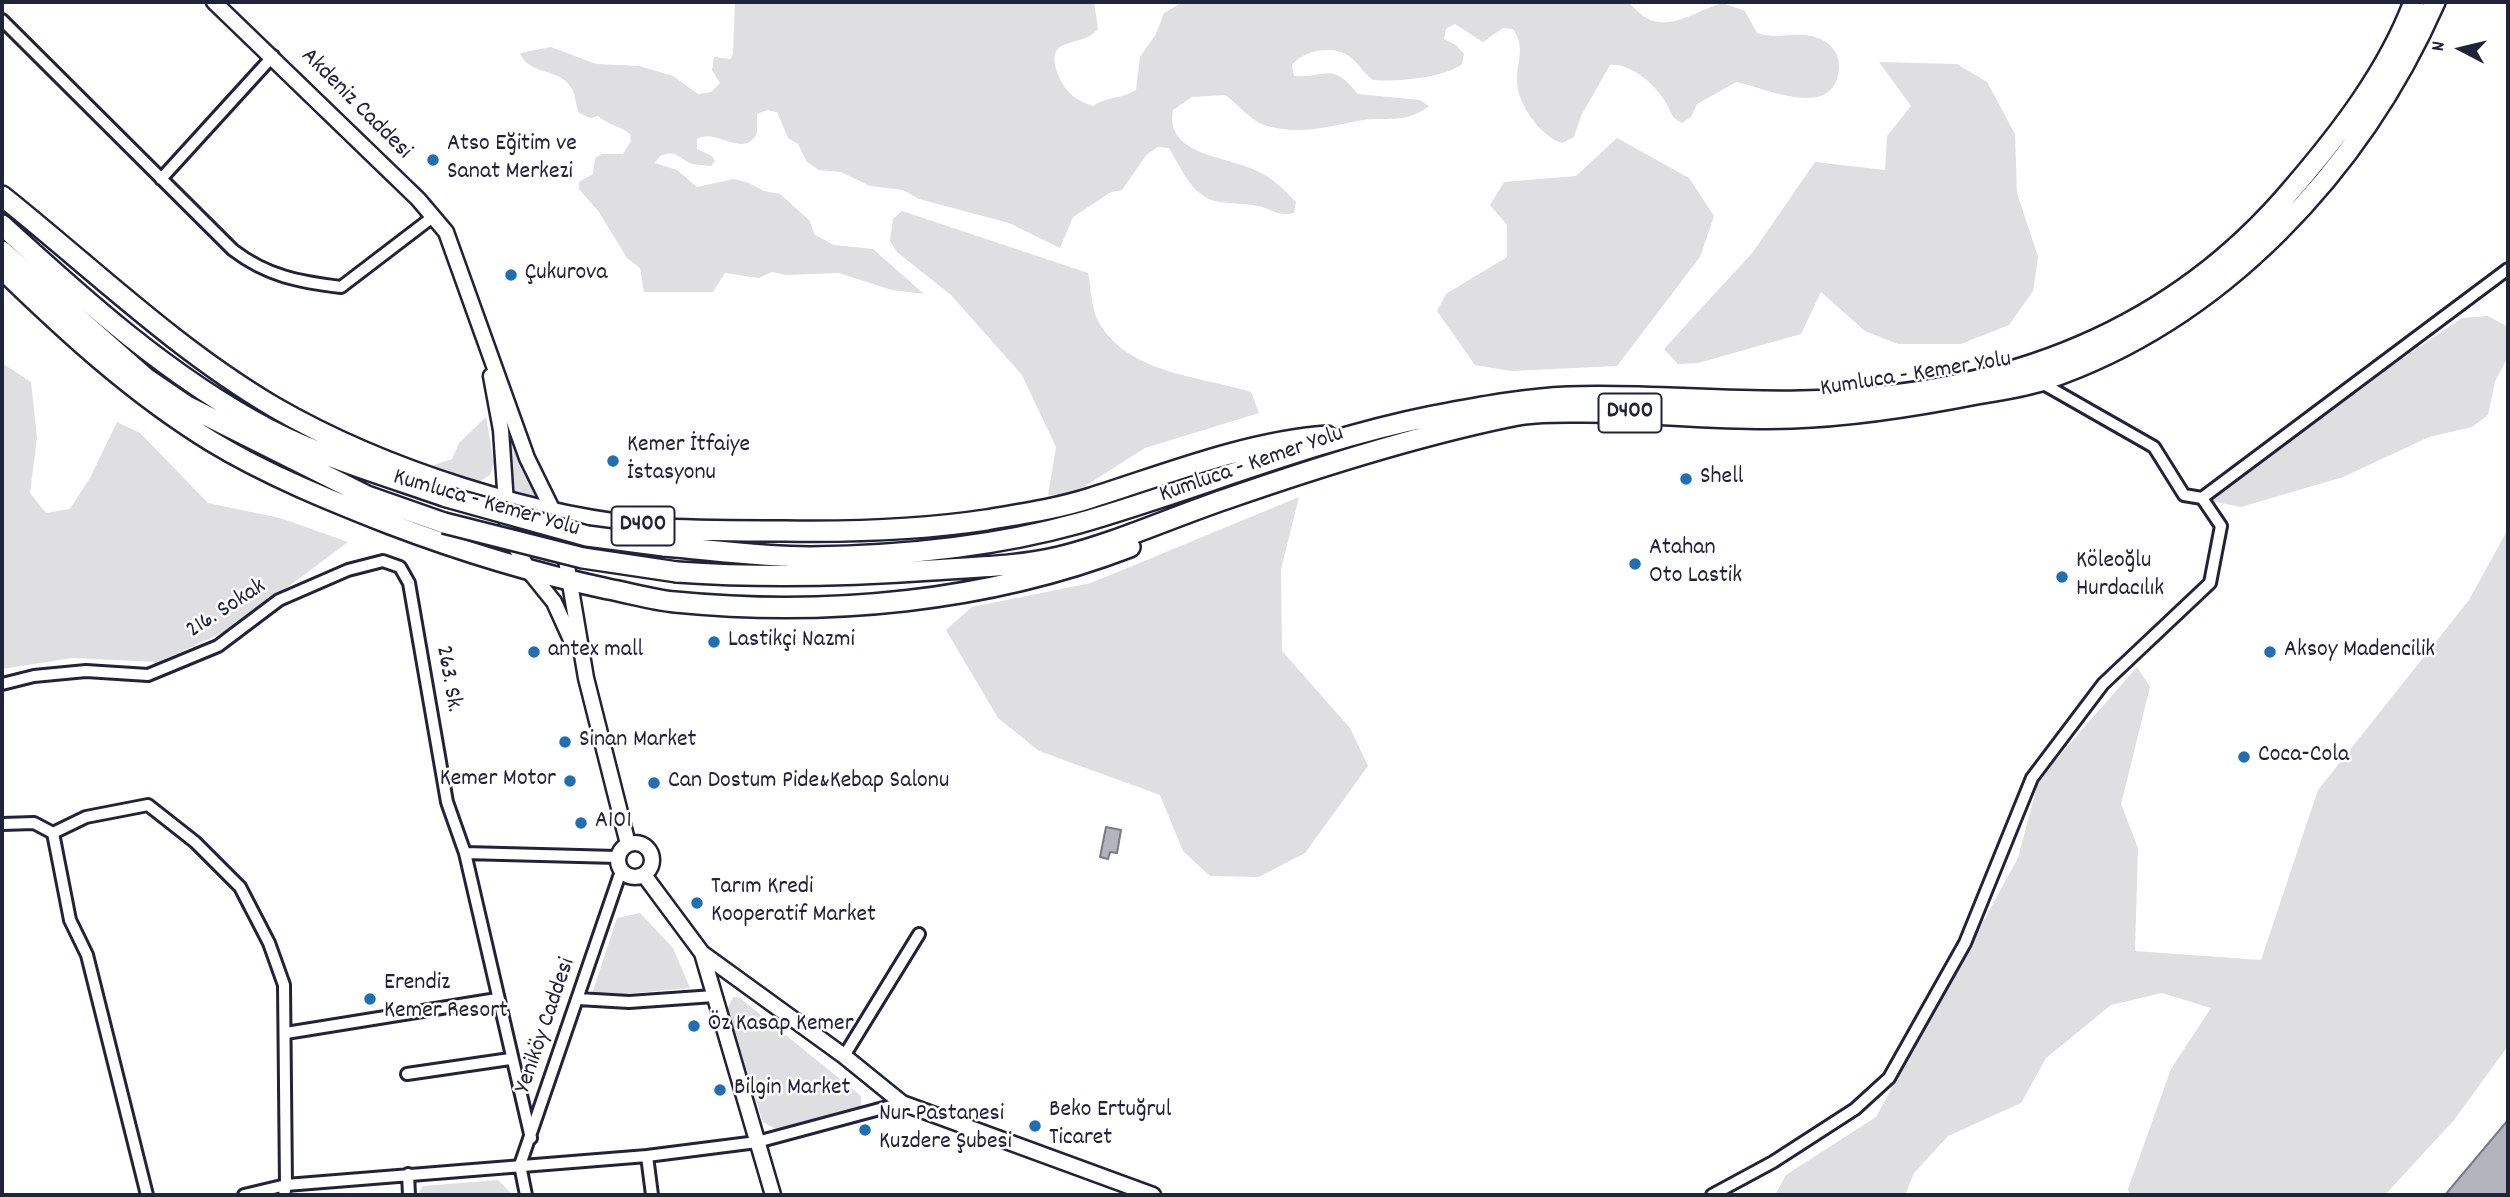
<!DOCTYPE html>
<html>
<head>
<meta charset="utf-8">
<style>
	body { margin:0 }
	#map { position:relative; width:2510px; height:1197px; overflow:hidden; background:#fff; font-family:Dekko,sans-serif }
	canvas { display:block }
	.frame { position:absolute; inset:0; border:4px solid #22223b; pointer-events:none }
	.north { position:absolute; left:2426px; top:14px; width:70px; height:70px; -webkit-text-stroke:5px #fff; paint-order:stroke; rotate:277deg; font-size:19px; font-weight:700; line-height:28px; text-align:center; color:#22223b }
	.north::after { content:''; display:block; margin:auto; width:24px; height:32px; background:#22223b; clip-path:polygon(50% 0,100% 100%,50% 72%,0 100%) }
</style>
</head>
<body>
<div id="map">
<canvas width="2510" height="1197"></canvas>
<div class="frame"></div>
<div class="north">N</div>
</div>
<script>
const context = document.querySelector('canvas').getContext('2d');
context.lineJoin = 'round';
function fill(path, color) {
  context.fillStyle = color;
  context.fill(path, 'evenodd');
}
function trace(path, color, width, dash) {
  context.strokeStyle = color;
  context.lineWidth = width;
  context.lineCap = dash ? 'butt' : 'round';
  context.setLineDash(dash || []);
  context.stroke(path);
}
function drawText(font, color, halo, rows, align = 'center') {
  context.font = font + ' Dekko,sans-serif';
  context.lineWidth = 5;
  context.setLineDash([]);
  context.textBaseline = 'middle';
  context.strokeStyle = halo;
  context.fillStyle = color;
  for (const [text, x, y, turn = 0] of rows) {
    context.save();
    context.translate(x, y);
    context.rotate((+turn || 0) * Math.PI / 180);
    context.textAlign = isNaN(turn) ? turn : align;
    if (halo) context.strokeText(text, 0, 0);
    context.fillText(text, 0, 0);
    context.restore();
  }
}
fill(new Path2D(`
	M735,2h359l4,27c-18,21 -58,4 -38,50 7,15 17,22 33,27 14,-10 29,-7 43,-16l4,-33 16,-23 8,-21 19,-11h446c30,39 58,12 93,1l23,8 12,22c23,8 47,-5 69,9 9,6 14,16 13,27 -5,53 -75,18 -103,13l-39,22 -6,13 -9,6c-13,-6 -11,-15 -20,-26 -11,-16 -33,-34 -52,-32l-29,51 -7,21 -12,6c-22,-7 -47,-41 -45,-66 1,-19 8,-31 -4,-48l-10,-1 -20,14 -28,-18 -9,5 -2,10 12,6 8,9 -2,10c-17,14 -66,18 -89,16 -10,-7 -14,-17 -24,-24 -17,-11 -45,-6 -57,9l2,11c33,3 36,-16 64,18l62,6 9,6c-26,20 -45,9 -73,15 -31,7 -61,14 -92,4 -16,-6 -25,-21 -39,-30l-33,2 -19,13c-9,46 55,46 84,61 16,7 27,19 39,31l-2,11c-15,4 -22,-4 -36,-7 -13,-3 -26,-2 -38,-4 -28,-4 -38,-33 -51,-54l-11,-1 -11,7 -25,36 -11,2 -38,25 -13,31 -51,-25 -90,-24 -16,-9 -33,-4 -29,-14 -22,-2 -12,-8 -9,-18 -10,-6 -11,-26 -10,-2 -10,4v19c-13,27 -41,-6 -60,6v10l15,7 3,5 -4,5c-6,-1 -13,-1 -19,-2 -13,-5 -17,-16 -33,-7l-4,6 22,7 20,17 37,-8 15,4 15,8 16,3 29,26 6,15 19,10 39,4 51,45 -32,-4 -53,-17 -53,2 -14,-3 -13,6 -34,-5 -12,19h-69l-4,-24 -13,-10 -28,-46 -20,-23v-7l14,-8 2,-16 7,-4h21l8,-13 -1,-7c-9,-8 -22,-9 -32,-18l-7,2 -12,-5c-4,-9 -3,-20 -9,-27 -12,-18 -42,-11 -50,-33l31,-6 45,17 43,2 34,10 25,18 13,-2 9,-9 -8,-13 2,-13 17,2 2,-6z
	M1879,62l78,2 30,18 28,52 2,59 21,64 -5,34 -24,34 -48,19h-63l-33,-13 -44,-39 -20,42 -103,29 -20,1 -14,-15 89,-97 62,-90 70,8 2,-34 24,-30z
	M1617,138l72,40 25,38 -14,41 -83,109 -106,5 -36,-6 -38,-54 9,-17 61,-37v-32l-17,-20 14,-23 72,-6z
	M902,211l186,62c3,14 3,35 10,48 29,53 102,55 153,71l8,21 -114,35 -76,48 -21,-1 8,-48 -34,-72 -71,-80 -54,-43 -7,-11 3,-22z
	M2488,316l20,11v30l-13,24 -7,34 -16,12 -43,10 -86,40 -102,30 -30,-6 50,-47 201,-136z
	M2,363l29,19 6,56 -7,55 16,20 24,-4 20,-31 27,-56 23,11 68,70 72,15 68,24 -115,86 -75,34 -86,-4 -70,11z
	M486,417l8,46 -4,12 -13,8 -49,-16 24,-8 7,-16z
	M513,436l9,33 16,32 -24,-6 -4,-56z
	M1299,497l-18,72 1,82 68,77 18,38 -63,87 -46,24 -49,-1 -27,-25 -23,-56 -121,-44 -41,-33 -52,-88 26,-23 119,-24z
	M2508,529v517l-54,74 -69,75h-255l-2,-6 43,-120 40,-61 -49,-15 -51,12 -65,53 -25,45 -73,33 -34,37 -9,22h-130l11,-20 90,-58 142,-259 21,-79 98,-112 13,20 -29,117 17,44 -3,103 126,9 57,-170 151,-190z
	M640,913l33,35 17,40 -99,9 26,-79z
	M733,997l7,1 121,98v11l-9,6 -71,19 -18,-10 -36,-112z
	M498,1180l15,15h-96l6,-9z`), '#dfdfe2');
const water = new Path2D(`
	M1106,827l15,3 -4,23 -7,-1 -2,7 -8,-2z
	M2508,1120v75h-63z`);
fill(water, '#b4b4bc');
trace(water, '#7a7a88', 2);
const street = new Path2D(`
	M2,20l231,230c34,26 66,32 108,37l93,-71
	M161,179l112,-123
	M2040,382l114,65 30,48 18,3
	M2,684l32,-8 52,-5 62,4 70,-29 61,-46 69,-30 35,-9 17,6 9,16 38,219 18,51 66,285
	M2,824l32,-1 19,10 33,-16 62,-12 47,37 45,45 29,56 15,42 2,200 -42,10
	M53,833l17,87 17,35 60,240
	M465,853l152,4
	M578,999l51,3 85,-6
	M286,1033l211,-34
	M844,1056l75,-122
	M407,1074l103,-15
	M647,1156l5,39
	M408,1174l1,21
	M284,1195l2,-10 361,-29 110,-14 145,-39
	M526,1195l-6,-30 101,-294
	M1712,1195l61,-33 82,-53 34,-31 76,-135 67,-165 71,-94 107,-101 11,-57 -19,-28 306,-229`);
const secondary = new Path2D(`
	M214,2l204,197 28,33 81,226 26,53 10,31 23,136 42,166
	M491,376l10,54 7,103 21,38 25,31 19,42
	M618 860a17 17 0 1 1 34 0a17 17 0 1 1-34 0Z
	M644,875l58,78 142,103 58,47 251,92
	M702,953l71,242`);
const highway = new Path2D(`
	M2,196c90,72 172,152 272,211 109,63 264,113 389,122 40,2 81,2 122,2 66,1 135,-1 201,-11 35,-6 71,-11 105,-22 76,-24 156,-56 236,-62
	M2,225c82,75 166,151 266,204 56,29 119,47 179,68
	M2,251l144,127 41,28 180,90 77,27
	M2,269c65,63 131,124 209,172 56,34 118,59 179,83 71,27 143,49 218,65 22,4 44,11 67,13 152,15 312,0 455,-55
	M664,546c48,4 97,11 146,11 89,-1 183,-10 269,-34 118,-34 233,-83 354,-107 44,-8 89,-17 135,-19 77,-3 155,6 233,4 192,-3 366,-63 492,-213 48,-56 95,-117 121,-186
	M677,572c85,6 170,4 255,-2 42,-3 85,-3 127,-13 57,-14 111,-39 167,-58 92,-32 186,-62 282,-82 25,-6 53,-5 78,-5 69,0 138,9 206,6 63,-2 124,-12 185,-24 22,-4 46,-7 67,-14 178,-60 317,-210 391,-378`);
trace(street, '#22223b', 16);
trace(secondary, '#22223b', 19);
trace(highway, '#22223b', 24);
trace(street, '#fff', 10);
trace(secondary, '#fff', 14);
trace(highway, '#fff', 19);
const highwayBridge = new Path2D(`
	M447,497l140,39 77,10
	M444,523l139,35 94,14`);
trace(highwayBridge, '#22223b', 24, []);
trace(highwayBridge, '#fff', 19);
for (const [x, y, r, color] of [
	[433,160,7,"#1f6fb2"],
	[511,275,7,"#1f6fb2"],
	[613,461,7,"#1f6fb2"],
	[1686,479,7,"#1f6fb2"],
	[1635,564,7,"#1f6fb2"],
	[2062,577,7,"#1f6fb2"],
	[714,642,7,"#1f6fb2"],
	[534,652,7,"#1f6fb2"],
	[2270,652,7,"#1f6fb2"],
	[565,742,7,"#1f6fb2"],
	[2244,757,7,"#1f6fb2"],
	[570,781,7,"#1f6fb2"],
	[654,783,7,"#1f6fb2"],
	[581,823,7,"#1f6fb2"],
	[697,903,7,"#1f6fb2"],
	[370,999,7,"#1f6fb2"],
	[694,1026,7,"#1f6fb2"],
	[720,1090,7,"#1f6fb2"],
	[1035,1126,7,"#1f6fb2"],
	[865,1130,7,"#1f6fb2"]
]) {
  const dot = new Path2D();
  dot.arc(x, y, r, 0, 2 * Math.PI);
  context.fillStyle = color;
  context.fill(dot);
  trace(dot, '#fff', 2.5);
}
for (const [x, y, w] of [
	[1630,413,63],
	[643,526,63]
]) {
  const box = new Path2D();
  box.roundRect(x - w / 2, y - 19.5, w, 39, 5);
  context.fillStyle = '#fff';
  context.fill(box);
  trace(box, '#22223b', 2);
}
drawText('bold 23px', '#22223b', null, [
	["D400",1630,413],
	["D400",643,526]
]);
drawText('24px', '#22223b', '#fff', [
	["Akdeniz Caddesi",355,105,45],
	["Kumluca - Kemer Yolu",1916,376,-9],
	["Kumluca - Kemer Yolu",1252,466,-19],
	["Kumluca - Kemer Yolu",486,505,16],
	["216. Sokak",227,610,-33],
	["263. Sk.",447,679,80],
	["Yeniköy Caddesi",547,1026,-71]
]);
drawText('24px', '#22223b', '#fff', [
	["Atso Eğitim ve",447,146],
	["Sanat Merkezi",447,174],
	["Çukurova",525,275],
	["Kemer İtfaiye",627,447],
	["İstasyonu",627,475],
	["Shell",1700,479],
	["Atahan",1649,550],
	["Oto Lastik",1649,578],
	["Köleoğlu",2076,563],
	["Hurdacılık",2076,591],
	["Lastikçi Nazmi",728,642],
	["antex mall",548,652],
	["Aksoy Madencilik",2284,652],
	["Sinan Market",579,742],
	["Coca-Cola",2258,757],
	["Kemer Motor",556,781,"right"],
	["Can Dostum Pide&Kebap Salonu",668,783],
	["A101",595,823],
	["Tarım Kredi",711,889],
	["Kooperatif Market",711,917],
	["Erendiz",384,985],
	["Kemer Resort",384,1013],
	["Öz Kasap Kemer",708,1026],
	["Bilgin Market",734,1090],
	["Beko Ertuğrul",1049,1112],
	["Ticaret",1049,1140],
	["Nur Pastanesi",879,1116],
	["Kuzdere Şubesi",879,1144]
], 'left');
</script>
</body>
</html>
